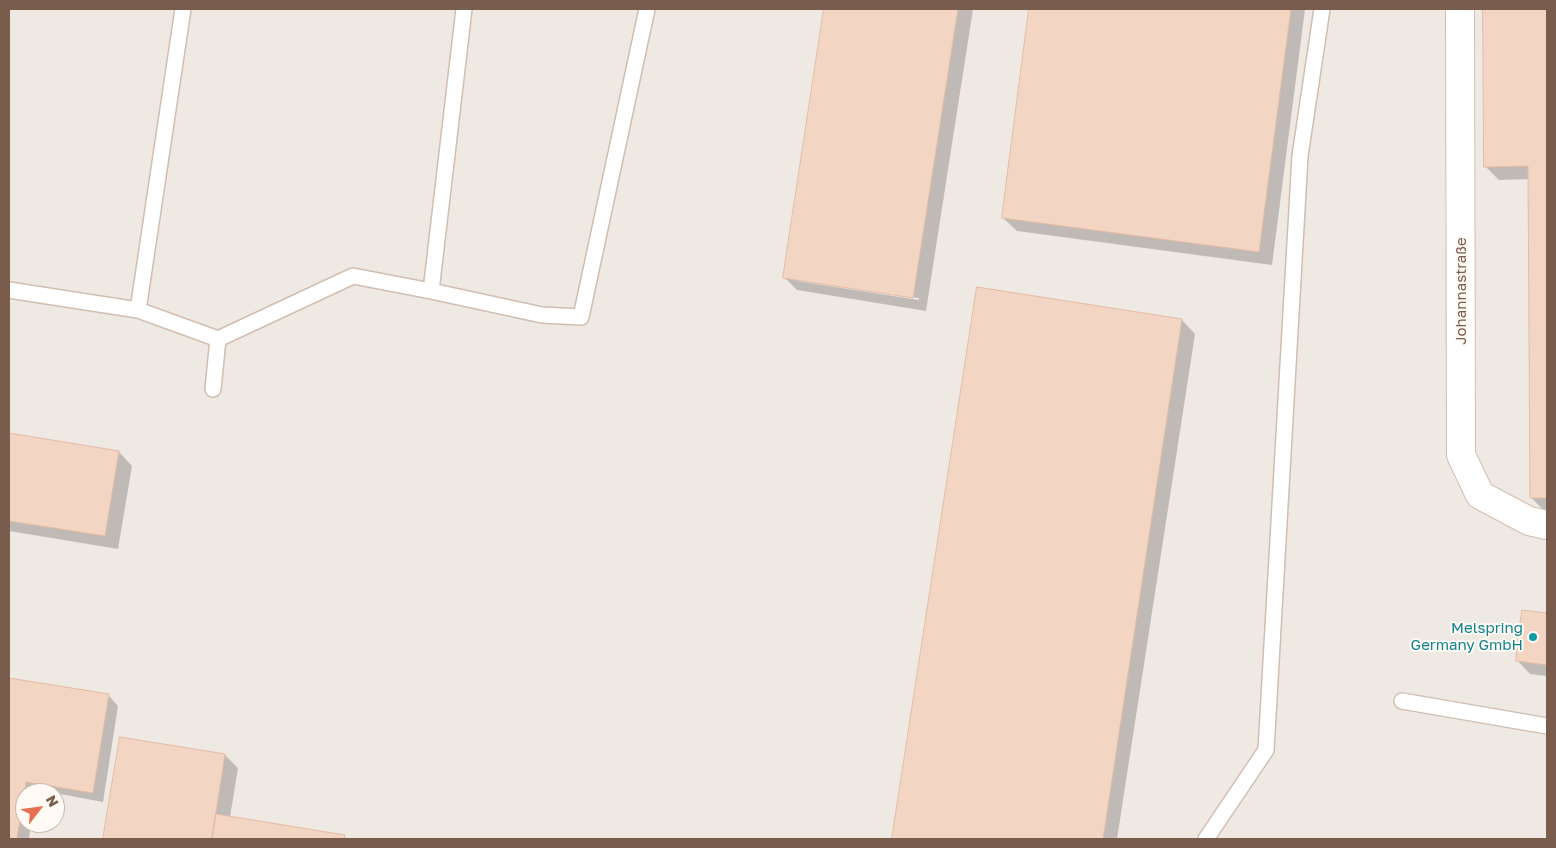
<!DOCTYPE html>
<html>
<head>
<meta charset="utf-8">
<style>
	body { margin:0 }
	#map { position:relative; width:1556px; height:848px; overflow:hidden; background:#fdf6ec; font-family:"Golos Text",sans-serif }
	canvas { display:block }
	.frame { position:absolute; inset:0; border:10px solid #7a5c4d; pointer-events:none }
	.north { position:absolute; left:15px; top:783px; width:50px; height:50px; box-sizing:border-box; background:#fffaf3; border:1px solid #cabbb1; border-radius:50%; rotate:60deg; font-size:14px; font-weight:700; line-height:20px; text-align:center; color:#7a5c4d }
	.north::after { content:''; display:block; margin:auto; width:18px; height:22px; background:#e76f51; clip-path:polygon(50% 0,100% 100%,50% 72%,0 100%) }
</style>
</head>
<body>
<div id="map">
<canvas width="1556" height="848"></canvas>
<div class="frame"></div>
<div class="north">N</div>
</div>
<script>
const context = document.querySelector('canvas').getContext('2d');
context.lineJoin = 'round';
function fill(path, color) {
  context.fillStyle = color;
  context.fill(path, 'evenodd');
}
function trace(path, color, width, dash) {
  context.strokeStyle = color;
  context.lineWidth = width;
  context.lineCap = dash ? 'butt' : 'round';
  context.setLineDash(dash || []);
  context.stroke(path);
}
function drawText(font, color, halo, rows, align = 'center') {
  context.font = font + ' "Golos Text",sans-serif';
  context.lineWidth = 4;
  context.setLineDash([]);
  context.textBaseline = 'middle';
  context.strokeStyle = halo;
  context.fillStyle = color;
  for (const [text, x, y, turn = 0] of rows) {
    context.save();
    context.translate(x, y);
    context.rotate((+turn || 0) * Math.PI / 180);
    context.textAlign = isNaN(turn) ? turn : align;
    if (halo) context.strokeText(text, 0, 0);
    context.fillText(text, 0, 0);
    context.restore();
  }
}
fill(new Path2D(`
	M9,9h1538v830h-1538zM25,793h30v30h-30z`), '#efe9e4');
fill(new Path2D(`
	M825,9h148l-47,302 -129,-21 -13,-13zM797,279l122,19v2l-122,-19z
	M1031,9h274l-33,256 -255,-34 -14,-13z
	M1484,9h63v502h-3l-13,-14 -1,-318 -31,1 -14,-14z
	M978,289l204,31 13,14 -78,505h-223z
	M9,434l110,18 13,14 -14,83 -109,-18z
	M1523,612l24,3v61l-17,-2 -13,-14z
	M9,679l99,16 10,11 -15,96 -48,-9 -19,-2 -11,2v30h6l-2,16h-20z
	M121,738l104,17 13,13 -8,49 114,19 3,3h-243z`), '#0003');
const building = new Path2D(`
	M824,9h134l-45,289 -130,-20z
	M1029,9h262l-32,243 -257,-34z
	M1483,9h64v489h-17l-2,-332 -44,1z
	M977,287l205,32 -79,520h-211z
	M9,433l110,18 -14,85 -96,-15z
	M1522,610l25,3v52l-31,-4z
	M9,678l100,16 -16,99 -67,-11 -9,57h-8z
	M120,737l105,17 -13,85h-109z
	M216,814l129,21 -1,4h-132z`);
fill(building, '#f3d5c3');
trace(building, '#e6bba3', 1);
const lane = new Path2D(`
	M9,290l129,20 80,29 -5,50
	M431,291l111,24 39,2 66,-308
	M138,310l45,-301
	M218,339l135,-63 78,15 33,-282
	M1402,701l145,25
	M1206,839l60,-89 34,-594 22,-147`);
const street = new Path2D(`
	M1460,9l1,446 19,40 49,26 18,4`);
trace(lane, '#d1beb0', 18);
trace(street, '#d1beb0', 30);
trace(lane, '#fff', 15);
trace(street, '#fff', 28);
for (const [x, y, r, color] of [
	[1533,637,5,"#0f9aa8"]
]) {
  const dot = new Path2D();
  dot.arc(x, y, r, 0, 2 * Math.PI);
  context.fillStyle = color;
  context.fill(dot);
  trace(dot, '#fffaf3', 2);
}
drawText('15px', '#7a5c4d', '#fffaf3', [
	["Johannastraße",1461,291,-90]
]);
drawText('15px', '#0d838f', '#fffaf3', [
	["Melspring",1523,628],
	["Germany GmbH",1523,645]
], 'right');
</script>
</body>
</html>
